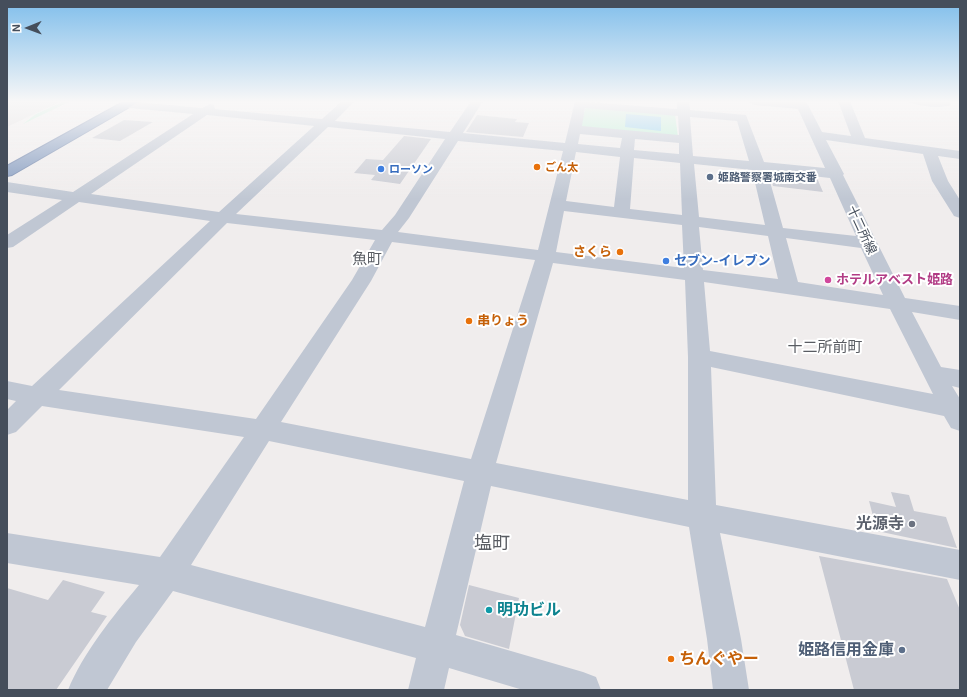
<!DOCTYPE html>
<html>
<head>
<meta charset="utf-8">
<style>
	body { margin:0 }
	#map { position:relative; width:967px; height:697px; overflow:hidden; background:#f0eded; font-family:"Exo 2",sans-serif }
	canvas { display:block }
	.frame { position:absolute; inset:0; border:8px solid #454e5b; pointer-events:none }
	.north { position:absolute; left:8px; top:8px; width:40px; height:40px; -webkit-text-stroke:3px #fff; paint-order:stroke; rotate:269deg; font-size:11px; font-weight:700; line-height:16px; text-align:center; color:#454e5b }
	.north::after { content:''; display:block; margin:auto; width:14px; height:18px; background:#454e5b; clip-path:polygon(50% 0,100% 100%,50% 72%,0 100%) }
</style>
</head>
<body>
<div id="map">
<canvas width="967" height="697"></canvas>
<div class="frame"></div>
<div class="north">N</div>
</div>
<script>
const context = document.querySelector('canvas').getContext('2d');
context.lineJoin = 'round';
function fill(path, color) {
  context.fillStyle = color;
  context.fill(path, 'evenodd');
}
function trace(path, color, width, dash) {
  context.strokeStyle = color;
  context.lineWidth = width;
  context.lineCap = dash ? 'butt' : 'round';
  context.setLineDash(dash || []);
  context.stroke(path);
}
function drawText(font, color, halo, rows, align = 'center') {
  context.font = font + ' "Exo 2","Noto Sans JP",sans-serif';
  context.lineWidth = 4;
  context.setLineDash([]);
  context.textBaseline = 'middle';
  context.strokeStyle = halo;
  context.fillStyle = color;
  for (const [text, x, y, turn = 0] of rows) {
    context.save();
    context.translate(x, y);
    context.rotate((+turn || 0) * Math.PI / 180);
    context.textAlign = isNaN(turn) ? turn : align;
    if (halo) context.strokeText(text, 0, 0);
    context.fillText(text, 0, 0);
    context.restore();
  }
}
fill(new Path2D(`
	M7,101h55l-55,26z`), '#e1dedf');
fill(new Path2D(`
	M64,101h7l-48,23 13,-10z
	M586,106l89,8 3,23 -98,-10z`), '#b9f0d4');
fill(new Path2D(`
	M626,114l35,3v14l-36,-4z`), '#84ccef');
fill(new Path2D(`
	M477,115l40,4 -2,3 14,1 -6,14 -57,-5z
	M124,120l29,2 -33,19 -28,-3z
	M404,136l27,3 -31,45 -29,-4 4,-5 -21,-2 12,-14 17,1z
	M769,173l48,5 6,14 -50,-6z
	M891,492l18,3 5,16 32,6 11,31 -80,-17 -8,-30 27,6z
	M819,556l128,23 13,31v80h-106z
	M63,580l42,12 -14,20 16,4 -51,74h-49v-102l41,12z
	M469,585l50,13 -10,51 -44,-13 -5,-11z`), '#c9cbd3');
const highway = new Path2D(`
	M125,101h15l-128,74 -5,1v-10z`);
trace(highway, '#6e83aa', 2);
fill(new Path2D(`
	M125,101l77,7 8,-4 4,1 1,4 107,10 20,-18h13l-20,20 115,11 21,-31h12l-20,32 102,10 10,-42 102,8v-8h12l1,9 56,5 18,47 61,6 -27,-59 -44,-4 -6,-4h58l16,31 29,4 -13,-35h12l15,37 95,13v8l-22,-3 10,25 12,19v18l-6,-2 -22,-35 -9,-27 -97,-14 18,34 -1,1 62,123 55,8v14l-48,-8 29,55 19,3v18l-8,-2 8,13v32l-9,-3 -7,-12 -233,-49 5,138 244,45v30l-240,-47 21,106 8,51h-36l-6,-51 -18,-112 -198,-41 -35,149 127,37 13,5 5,13h-78l-74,-22 -5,22h-36l8,-32 -243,-67 -37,51 -29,48h-39c15,-37 45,-74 71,-105l-132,-22v-30l153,24 84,-120 -202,-31 -26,26 -9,3v-25l9,-9 -9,-2v-18l25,5 178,-165 -131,-19 -66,45 -6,1v-13l55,-35 -55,-8v-10l66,10 120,-78 -64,-6 -6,-4zM585,108l93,8 1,19 -97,-9zM207,115l107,11 -95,86 -128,-18zM690,117l47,4 12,40 -56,-5zM328,127l117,12 -50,76 -13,15 -146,-16zM580,134l42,4 -2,10 -42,-4zM635,139l44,4v11l-45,-4zM458,141l105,10 -25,99 -140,-18 11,-14zM576,152l44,5 -6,50 -48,-6zM634,158l46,5 2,52 -52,-6zM694,164l58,6 13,55 -66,-8zM767,171l63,7 26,58 -73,-8zM564,211l118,14 2,43 -128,-16zM227,223l148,17 -23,40 -96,139 -197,-29zM699,227l69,9 10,43 -75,-9zM786,238l75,10 22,47 -85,-13zM392,242l143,18 -64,199 -190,-37 90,-141zM553,263l132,17 3,77v143l-192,-37zM704,282l186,27 43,85 -223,-43zM269,441l195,40 -39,146 -234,-62z
	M908,101h40l3,3c-4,6 -39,2 -43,-3z`), '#c0c7d3');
fill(highway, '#8299be');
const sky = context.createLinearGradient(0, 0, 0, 199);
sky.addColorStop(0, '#80beeb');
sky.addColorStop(0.51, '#f8f7f7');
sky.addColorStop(1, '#f8f7f700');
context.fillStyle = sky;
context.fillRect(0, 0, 967, 199);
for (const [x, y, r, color] of [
	[537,167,4,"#e8710a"],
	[381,169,4,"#3f7fe0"],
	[710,177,4,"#5c6f8a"],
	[620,252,4,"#e8710a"],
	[666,261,4,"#3f7fe0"],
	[828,280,4,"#d1479c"],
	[469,321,4,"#e8710a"],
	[912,524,4,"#6b7280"],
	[489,610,4,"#0f9aa8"],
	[902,650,4,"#5c6f8a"],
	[671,659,4,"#e8710a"]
]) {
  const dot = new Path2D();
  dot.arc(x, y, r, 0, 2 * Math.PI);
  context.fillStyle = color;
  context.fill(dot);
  trace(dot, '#fff', 1.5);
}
drawText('bold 11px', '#c56008', '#fff', [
	["ごん太",545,167]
], 'left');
drawText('bold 11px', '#366cbe', '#fff', [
	["ローソン",389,169]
], 'left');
drawText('bold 11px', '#4e5e75', '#fff', [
	["姫路警察署城南交番",718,177]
], 'left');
drawText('13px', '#454e5b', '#fff', [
	["十二所線",862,230,65]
]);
drawText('bold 13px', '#c56008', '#fff', [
	["さくら",612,252],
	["串りょう",477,321,"left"]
], 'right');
drawText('bold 13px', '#366cbe', '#fff', [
	["セブン-イレブン",674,261]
], 'left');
drawText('bold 13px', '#b23c85', '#fff', [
	["ホテルアベスト姫路",836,280]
], 'left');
drawText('15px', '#595c62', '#fff', [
	["魚町",367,259],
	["十二所前町",825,347]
]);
drawText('bold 16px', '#5b616d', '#fff', [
	["光源寺",904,524]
], 'right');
drawText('bold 16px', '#0d838f', '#fff', [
	["明功ビル",497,610]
], 'left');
drawText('bold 16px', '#4e5e75', '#fff', [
	["姫路信用金庫",894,650]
], 'right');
drawText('bold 16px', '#c56008', '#fff', [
	["ちんぐやー",679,659]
], 'left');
drawText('18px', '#595c62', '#fff', [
	["塩町",492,543]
]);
</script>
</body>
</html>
